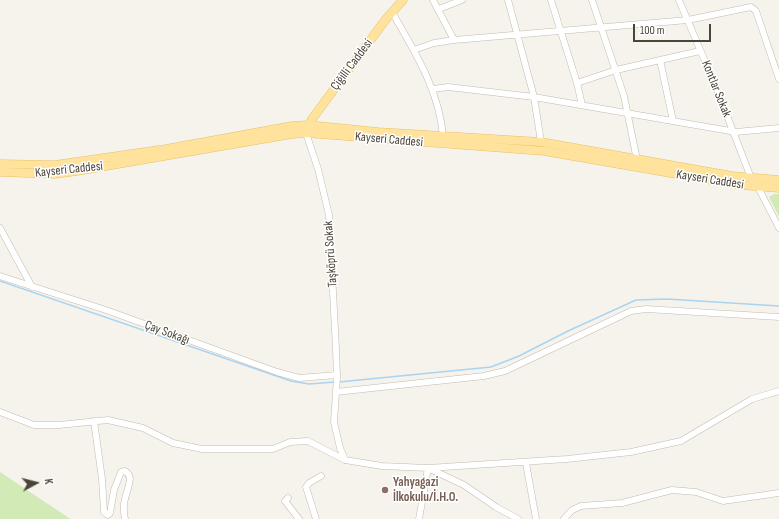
<!DOCTYPE html>
<html>
<head>
<meta charset="utf-8">
<style>
	body { margin:0 }
	#map { position:relative; width:779px; height:519px; overflow:hidden; background:#f6f3ec; font-family:"Sofia Sans Condensed",sans-serif }
	canvas { display:block }
	.north { position:absolute; left:16px; top:463px; width:40px; height:40px; -webkit-text-stroke:3px #fff; paint-order:stroke; rotate:83deg; font-size:11px; font-weight:700; line-height:16px; text-align:center; color:#4b4439 }
	.north::after { content:''; display:block; margin:auto; width:14px; height:18px; background:#4b4439; clip-path:polygon(50% 0,100% 100%,50% 72%,0 100%) }
	.scale { position:absolute; left:633px; top:24px; width:78px; height:18px; box-sizing:border-box; border:2px solid #4b4439; border-top:0; padding-left:5px; font-size:12px; line-height:14px; white-space:nowrap; color:#4b4439; -webkit-text-stroke:3px #fff; paint-order:stroke }
</style>
</head>
<body>
<div id="map">
<canvas width="779" height="519"></canvas>
<div class="north">K</div>
<div class="scale">100 m</div>
</div>
<script>
const context = document.querySelector('canvas').getContext('2d');
context.lineJoin = 'round';
function fill(path, color) {
  context.fillStyle = color;
  context.fill(path, 'evenodd');
}
function trace(path, color, width, dash) {
  context.strokeStyle = color;
  context.lineWidth = width;
  context.lineCap = dash ? 'butt' : 'round';
  context.setLineDash(dash || []);
  context.stroke(path);
}
function drawText(font, color, halo, rows, align = 'center') {
  context.font = font + ' "Sofia Sans Condensed",sans-serif';
  context.lineWidth = 3;
  context.setLineDash([]);
  context.textBaseline = 'middle';
  context.strokeStyle = halo;
  context.fillStyle = color;
  for (const [text, x, y, turn = 0] of rows) {
    context.save();
    context.translate(x, y);
    context.rotate((+turn || 0) * Math.PI / 180);
    context.textAlign = isNaN(turn) ? turn : align;
    if (halo) context.strokeText(text, 0, 0);
    context.fillText(text, 0, 0);
    context.restore();
  }
}
fill(new Path2D(`
	M774,194h5v23l-10,-20z
	M0,472l69,46 1,1h-70z`), '#d2eab5');
trace(new Path2D(`
	M0,281l291,100 18,3 26,-2
	M339,382l152,-15 28,-11 49,-25 68,-31 31,-1 112,7`), '#a9d4f2', 1.5);
const minor = new Path2D(`
	M433,0l21,40
	M508,0l26,97 7,45
	M551,0l26,83 5,22
	M592,0l32,96 13,64
	M679,0l37,87 35,91 7,9 21,41
	M439,9l23,-9
	M392,12c22,39 47,77 51,124
	M414,50l20,-7 20,-3 234,-20 63,-13 5,4 23,68
	M660,60l13,61
	M577,83l39,-13 84,-19
	M433,89l15,-2 86,10 202,35 43,-4
	M306,133l12,36 11,46 7,134 1,28 -3,45 6,26 5,12
	M0,228l32,59
	M0,276l106,34 171,62 22,6 38,-3
	M336,392l148,-16 21,-5 126,-60 15,-2 133,8
	M0,412l34,13h25l49,-5 35,8 30,15 29,6h71l17,-7 18,-1 37,19 37,6 46,2 139,-9 64,-7 50,-11 71,-42 27,-8
	M94,421l8,58 2,33 4,3 2,-2 4,-23 7,-18 4,-1c3,2 5,4 5,8 -2,16 -9,21 -5,40
	M526,463l10,56
	M288,498l-3,3 14,18
	M316,519l-10,-32 3,-4 12,-7
	M419,519l9,-51 36,17 32,22 22,12
	M564,519l8,-9 9,-4 41,-3 50,-13 24,2 27,9 56,-8`);
const major = new Path2D(`
	M307,129l5,-10 74,-100 17,-19
	M0,164l55,1 111,-16 126,-23 16,-1 70,7 163,10 191,34 47,4
	M0,172l55,2 22,-3 215,-37 14,-1 238,18 196,34 39,3`);
trace(minor, '#c2bbae', 7);
trace(major, '#e6c16a', 9);
trace(minor, '#fff', 6);
trace(major, '#ffe39c', 8);
for (const [x, y, r, color] of [
	[385,490,4,"#8d6e63"]
]) {
  const dot = new Path2D();
  dot.arc(x, y, r, 0, 2 * Math.PI);
  context.fillStyle = color;
  context.fill(dot);
  trace(dot, '#fff', 1.5);
}
drawText('13px', '#4b4439', '#fff', [
	["Çiğilli Caddesi",352,65,-53],
	["Kontlar Sokak",716,89,68],
	["Kayseri Caddesi",389,140,5],
	["Kayseri Caddesi",69,170,-6],
	["Kayseri Caddesi",710,180,9],
	["Taşköprü Sokak",331,254,-94],
	["Çay Sokağı",167,333,20]
]);
drawText('bold 13px', '#785e54', '#fff', [
	["Yahyagazi",393,483],
	["İlkokulu/İ.H.O.",393,498]
], 'left');
</script>
</body>
</html>
